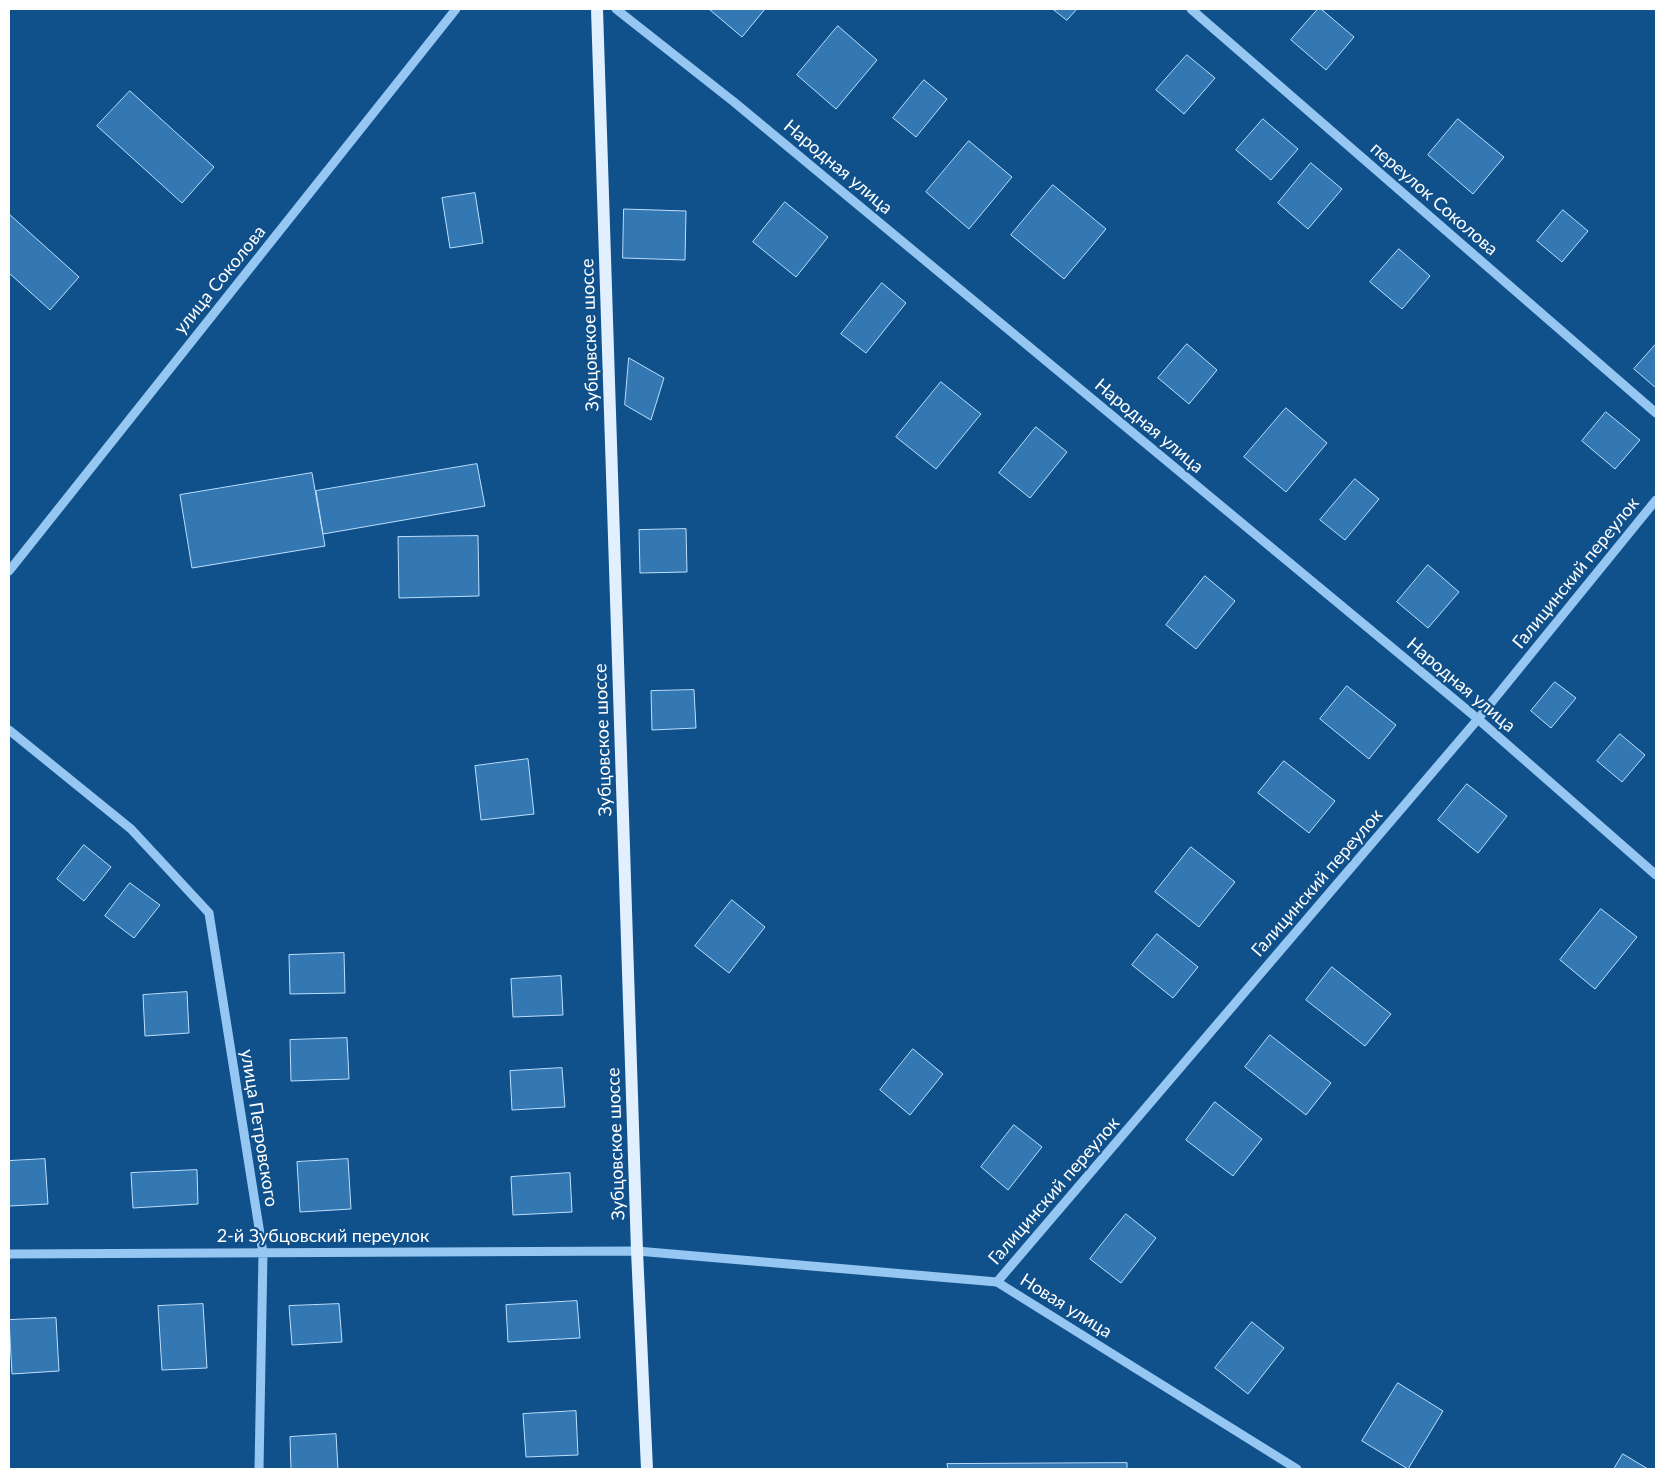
<!DOCTYPE html>
<html>
<head>
<meta charset="utf-8">
<style>
	body { margin:0 }
	#map { position:relative; width:1665px; height:1478px; overflow:hidden; background:#10508b; font-family:Lato,sans-serif }
	canvas { display:block }
	.frame { position:absolute; inset:0; border:10px solid #fff; pointer-events:none }
</style>
</head>
<body>
<div id="map">
<canvas width="1665" height="1478"></canvas>
<div class="frame"></div>
</div>
<script>
const context = document.querySelector('canvas').getContext('2d');
context.lineJoin = 'round';
function fill(path, color) {
  context.fillStyle = color;
  context.fill(path, 'evenodd');
}
function trace(path, color, width, dash) {
  context.strokeStyle = color;
  context.lineWidth = width;
  context.lineCap = dash ? 'butt' : 'round';
  context.setLineDash(dash || []);
  context.stroke(path);
}
function drawText(font, color, halo, rows, align = 'center') {
  context.font = font + ' Lato,sans-serif';
  context.lineWidth = 4.5;
  context.setLineDash([]);
  context.textBaseline = 'middle';
  context.strokeStyle = halo;
  context.fillStyle = color;
  for (const [text, x, y, turn = 0] of rows) {
    context.save();
    context.translate(x, y);
    context.rotate((+turn || 0) * Math.PI / 180);
    context.textAlign = isNaN(turn) ? turn : align;
    if (halo) context.strokeText(text, 0, 0);
    context.fillText(text, 0, 0);
    context.restore();
  }
}
const building = new Path2D(`
	M711,9h54l-23,28 -32,-27z
	M1053,9h24l-10,11z
	M1318,9h3l33,28 -28,33 -35,-30z
	M838,26l39,34 -41,49 -39,-34z
	M1187,55l28,23 -31,36 -28,-24z
	M924,80l23,19 -31,38 -23,-19z
	M130,91l84,76 -32,36 -85,-77z
	M1263,119l35,30 -27,31 -35,-30z
	M1458,119l46,38 -31,37 -45,-39z
	M969,141l43,36 -43,52 -43,-37z
	M1311,163l31,26 -34,40 -30,-26z
	M1053,185l53,44 -42,50 -53,-44z
	M475,193l8,50 -33,5 -8,-50z
	M785,202l43,35 -32,40 -43,-35z
	M624,209l62,2 -1,49 -62,-2z
	M1563,210l25,21 -26,31 -25,-21z
	M9,214l70,63 -29,33 -41,-37z
	M1399,249l31,27 -28,33 -32,-27z
	M882,283l24,20 -40,50 -25,-19z
	M1187,344l30,26 -28,34 -31,-26z
	M1656,344v44l-22,-19z
	M629,358l35,20 -13,42 -26,-15z
	M941,382l40,32 -45,55 -40,-32z
	M1286,408l41,35 -41,49 -42,-35z
	M1606,412l34,28 -25,29 -33,-28z
	M1036,427l31,25 -37,46 -31,-25z
	M477,464l8,42 -162,28 -7,-43z
	M312,473l13,73 -133,22 -12,-73z
	M1355,479l24,20 -34,41 -25,-20z
	M686,529l1,43 -47,1 -1,-43z
	M478,536l1,60 -80,2 -1,-61z
	M1428,565l31,27 -31,36 -31,-26z
	M1205,576l30,25 -39,48 -30,-24z
	M1555,682l21,16 -25,30 -20,-17z
	M1347,686l49,39 -27,34 -49,-40z
	M694,690l2,38 -44,2 -1,-39z
	M1620,734l25,21 -23,27 -25,-21z
	M528,759l6,55 -53,6 -6,-54z
	M1284,761l51,40 -26,32 -51,-40z
	M1467,784l40,32 -29,37 -40,-33z
	M84,845l27,22 -27,34 -27,-22z
	M1191,847l44,35 -36,45 -44,-35z
	M130,883l30,22 -26,33 -29,-22z
	M732,900l33,27 -36,46 -34,-27z
	M1601,909l36,28 -42,52 -35,-29z
	M1157,934l41,33 -25,31 -41,-33z
	M344,953l1,40 -55,1 -1,-39z
	M1332,967l59,47 -26,32 -59,-46z
	M561,976l2,39 -50,2 -2,-38z
	M187,992l2,41 -44,3 -2,-41z
	M1270,1035l61,48 -25,32 -61,-48z
	M347,1038l2,41 -58,2 -1,-41z
	M913,1049l30,25 -33,41 -30,-25z
	M562,1068l3,39 -53,3 -2,-39z
	M1215,1102l47,37 -29,37 -47,-36z
	M1014,1125l28,22 -34,43 -27,-23z
	M45,1159l3,45 -39,2v-45z
	M348,1159l3,50 -51,3 -3,-50z
	M197,1170l1,34 -65,4 -2,-35z
	M570,1173l2,39 -59,3 -2,-38z
	M1126,1214l30,24 -35,45 -31,-24z
	M577,1301l3,37 -72,4 -2,-37z
	M203,1304l4,64 -45,2 -4,-64z
	M339,1304l3,38 -50,3 -3,-39z
	M56,1318l3,53 -47,3 -3,-54z
	M1252,1322l32,26 -36,46 -33,-26z
	M1398,1383l45,28 -35,58 -46,-28z
	M576,1411l2,44 -52,2 -3,-43z
	M336,1434l2,35h-47l-1,-32z
	M1623,1454l25,15h-34z
	M1127,1463v6h-179l-1,-5z`);
fill(building, '#3478b3');
trace(building, '#bddffd', 1);
trace(new Path2D(`
	M616,9l118,93 744,617 178,156
	M1191,9l465,404
	M9,571l447,-562
	M9,730l122,99 78,84 54,340 -4,216
	M9,1254l628,-3 360,31 300,187
	M997,1282l481,-563 178,-219`), '#96c7f2', 9);
trace(new Path2D(`
	M597,9l40,1242 10,218`), '#e1efff', 12);
drawText('18px', '#fff', '#10508b', [
	["Народная улица",838,167,40],
	["переулок Соколова",1434,199,41],
	["улица Соколова",220,280,-51],
	["Зубцовское шоссе",590,335,-92],
	["Народная улица",1149,426,40],
	["Галицинский переулок",1576,573,-51],
	["Народная улица",1461,685,40],
	["Зубцовское шоссе",603,740,-92],
	["Галицинский переулок",1317,883,-49],
	["улица Петровского",259,1128,81],
	["Зубцовское шоссе",616,1144,-92],
	["Галицинский переулок",1054,1191,-49],
	["2-й Зубцовский переулок",323,1236],
	["Новая улица",1066,1306,32]
]);
</script>
</body>
</html>
